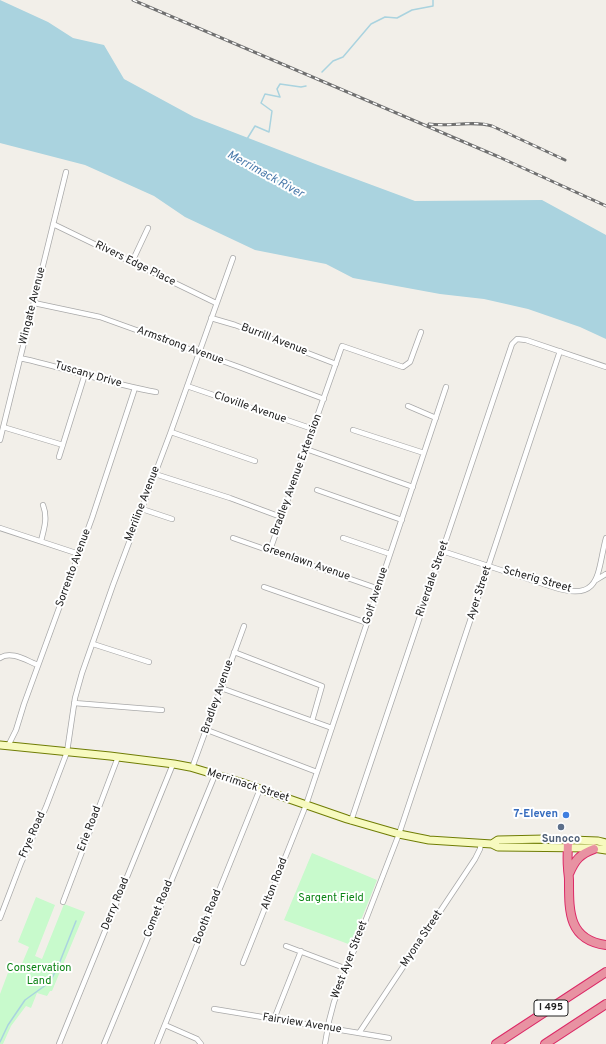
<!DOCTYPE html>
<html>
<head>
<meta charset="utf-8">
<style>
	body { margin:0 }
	canvas { display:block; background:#f2efe9 }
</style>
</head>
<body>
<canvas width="606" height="1044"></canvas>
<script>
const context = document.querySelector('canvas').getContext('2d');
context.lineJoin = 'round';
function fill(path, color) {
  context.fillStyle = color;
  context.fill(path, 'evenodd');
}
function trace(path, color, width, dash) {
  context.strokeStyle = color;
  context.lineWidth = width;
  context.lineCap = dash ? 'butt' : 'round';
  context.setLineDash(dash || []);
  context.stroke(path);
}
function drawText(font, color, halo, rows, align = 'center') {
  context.font = font + ' Overpass,sans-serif';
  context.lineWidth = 4;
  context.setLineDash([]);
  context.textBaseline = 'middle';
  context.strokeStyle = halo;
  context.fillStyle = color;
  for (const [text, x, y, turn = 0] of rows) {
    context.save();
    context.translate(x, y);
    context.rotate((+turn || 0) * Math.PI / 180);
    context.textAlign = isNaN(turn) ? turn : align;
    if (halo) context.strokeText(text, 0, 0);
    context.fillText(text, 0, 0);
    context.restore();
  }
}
fill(new Path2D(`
	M312,853l65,27 -26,65 -67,-25z
	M36,897l19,8 -20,51 7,3 22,-55 21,8 -33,79h-2l-3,5 -10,-3 -6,15 -5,-2 -15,20 -8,18h-3v-50l9,-24 9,3 11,-26 -11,-5z`), '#c8facc');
fill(new Path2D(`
	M0,0l48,22 25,16 31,7 20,34 70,38 124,48 97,36 127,-1 64,35v104l-26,-12 -52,-18 -44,-10 -44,-5 -87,-16 -27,-14 -71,-14 -70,-33 -31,-21 -69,-31 -85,-22z`), '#aad3df');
trace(new Path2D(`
	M322,72l11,-11 10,-4 28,-33 14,-7 12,1 15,-8 21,-4v-6
	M247,139l8,-13 14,6 3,-21 -11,-8 4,-9 15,3 -3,-8 3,-5 21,3 5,-1
	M0,1042l8,-17 17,-25 25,-18 9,-18 17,-43`), '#aad3df', 1.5);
const street = new Path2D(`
	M53,224l163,79
	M132,262l16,-34
	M34,303l66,14 139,50 85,32
	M211,318l24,7 101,39
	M20,358c46,10 90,26 136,34
	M187,386l126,43
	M408,406l28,12
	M3,427l60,18
	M353,430l71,23
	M171,432l84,29
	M0,440l66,-268
	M306,449l107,38
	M59,457l26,-83
	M155,474l75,24 51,19
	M317,490l85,30
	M142,509l30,10
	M0,528l79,26
	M233,538l146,51
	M343,538l47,16
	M41,541c3,-12 7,-23 2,-36
	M270,550l72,-204 61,21 7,-5 11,-30
	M442,551l114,37c46,14 41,-17 50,-50
	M596,580l10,-6
	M264,587l103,36
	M93,644l56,18
	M234,652l88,34 -10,35
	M0,658c11,-8 27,3 38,7
	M221,688l111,40
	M74,703l88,7
	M207,730l110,42
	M8,746l8,-16 8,-26 68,-186 43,-130
	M192,768l52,-142
	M351,821l161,-477 5,-5 9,1 80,27
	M63,902l55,-145
	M0,918l21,-55 25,-56 21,-55 8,-54 7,-25 31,-88 57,-151 63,-176
	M286,946l61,23
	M243,963l63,-158 140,-418
	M214,1009l175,29
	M274,1019l27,-68
	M165,1025l32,14 4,5
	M359,1033l116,-174 5,-10 1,-6
	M59,1044l114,-280
	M104,1044l111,-269
	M157,1044l103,-255
	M325,1044l4,-23 5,-19 65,-168 161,-483`);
const secondary = new Path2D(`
	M0,745l110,11 64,8 16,3 50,15 107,37 52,15 30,6 63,4 6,3 95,1 13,2
	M492,844l6,-4 47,-1 53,2 8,2`);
const highway = new Path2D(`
	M568,840c0,9 -1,19 0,28 0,4 1,8 1,12 0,31 -1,60 37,65
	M569,874c6,-14 11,-20 25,-25
	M496,1044l110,-72
	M545,1044l61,-40`);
trace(street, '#a9a9a9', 6);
trace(secondary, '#707d05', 9);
trace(highway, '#dc2a67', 10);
trace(street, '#fff', 4.5);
trace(secondary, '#f7fabf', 7);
trace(highway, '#e892a2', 8);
const rail = new Path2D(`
	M133,0l366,157 107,49
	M429,124c21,3 43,-4 63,2l73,34`);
trace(rail, '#707070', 3);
trace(rail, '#fff', 1.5, [4.5]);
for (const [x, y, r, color] of [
	[566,815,4,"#3f7fe0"],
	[561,827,4,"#5c6f8a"]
]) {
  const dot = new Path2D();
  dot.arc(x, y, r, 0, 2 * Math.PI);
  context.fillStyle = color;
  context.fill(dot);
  trace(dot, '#fff', 1.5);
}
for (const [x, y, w] of [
	[551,1008,34]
]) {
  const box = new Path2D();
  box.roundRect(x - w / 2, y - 8, w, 16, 3);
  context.fillStyle = '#fff';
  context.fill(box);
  trace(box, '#222', 1);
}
drawText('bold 10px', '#222', null, [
	["I 495",551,1008]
]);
drawText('11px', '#222', '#fff', [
	["Rivers Edge Place",135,264,26],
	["Wingate Avenue",33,306,-76],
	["Burrill Avenue",274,340,21],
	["Armstrong Avenue",180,346,20],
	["Tuscany Drive",88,375,16],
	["Cloville Avenue",250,408,19],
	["Bradley Avenue Extension",297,475,-70],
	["Meriline Avenue",143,504,-69],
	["Greenlawn Avenue",306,563,19],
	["Sorrento Avenue",74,568,-70],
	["Riverdale Street",433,579,-71],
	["Scherig Street",537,580,16],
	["Ayer Street",480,593,-72],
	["Golf Avenue",376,596,-72],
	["Bradley Avenue",218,697,-71],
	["Merrimack Street",248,786,18],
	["Erie Road",90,829,-69],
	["Frye Road",33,835,-66],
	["Alton Road",275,884,-69],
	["Derry Road",116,904,-68],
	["Comet Road",159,909,-68],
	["Booth Road",208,917,-68],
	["Myona Street",422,939,-56],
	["West Ayer Street",350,960,-69],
	["Fairview Avenue",302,1024,9]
]);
drawText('bold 11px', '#366cbe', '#fff', [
	["7-Eleven",558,815]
], 'right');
drawText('bold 11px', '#4e5e75', '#fff', [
	["Sunoco",561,840]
]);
drawText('11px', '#0c8416', '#fff', [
	["Sargent Field",331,899],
	["Conservation",39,969],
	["Land",39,982]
]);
drawText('italic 12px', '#4a7aab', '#fff', [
	["Merrimack River",265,175,29]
]);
</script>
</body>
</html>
